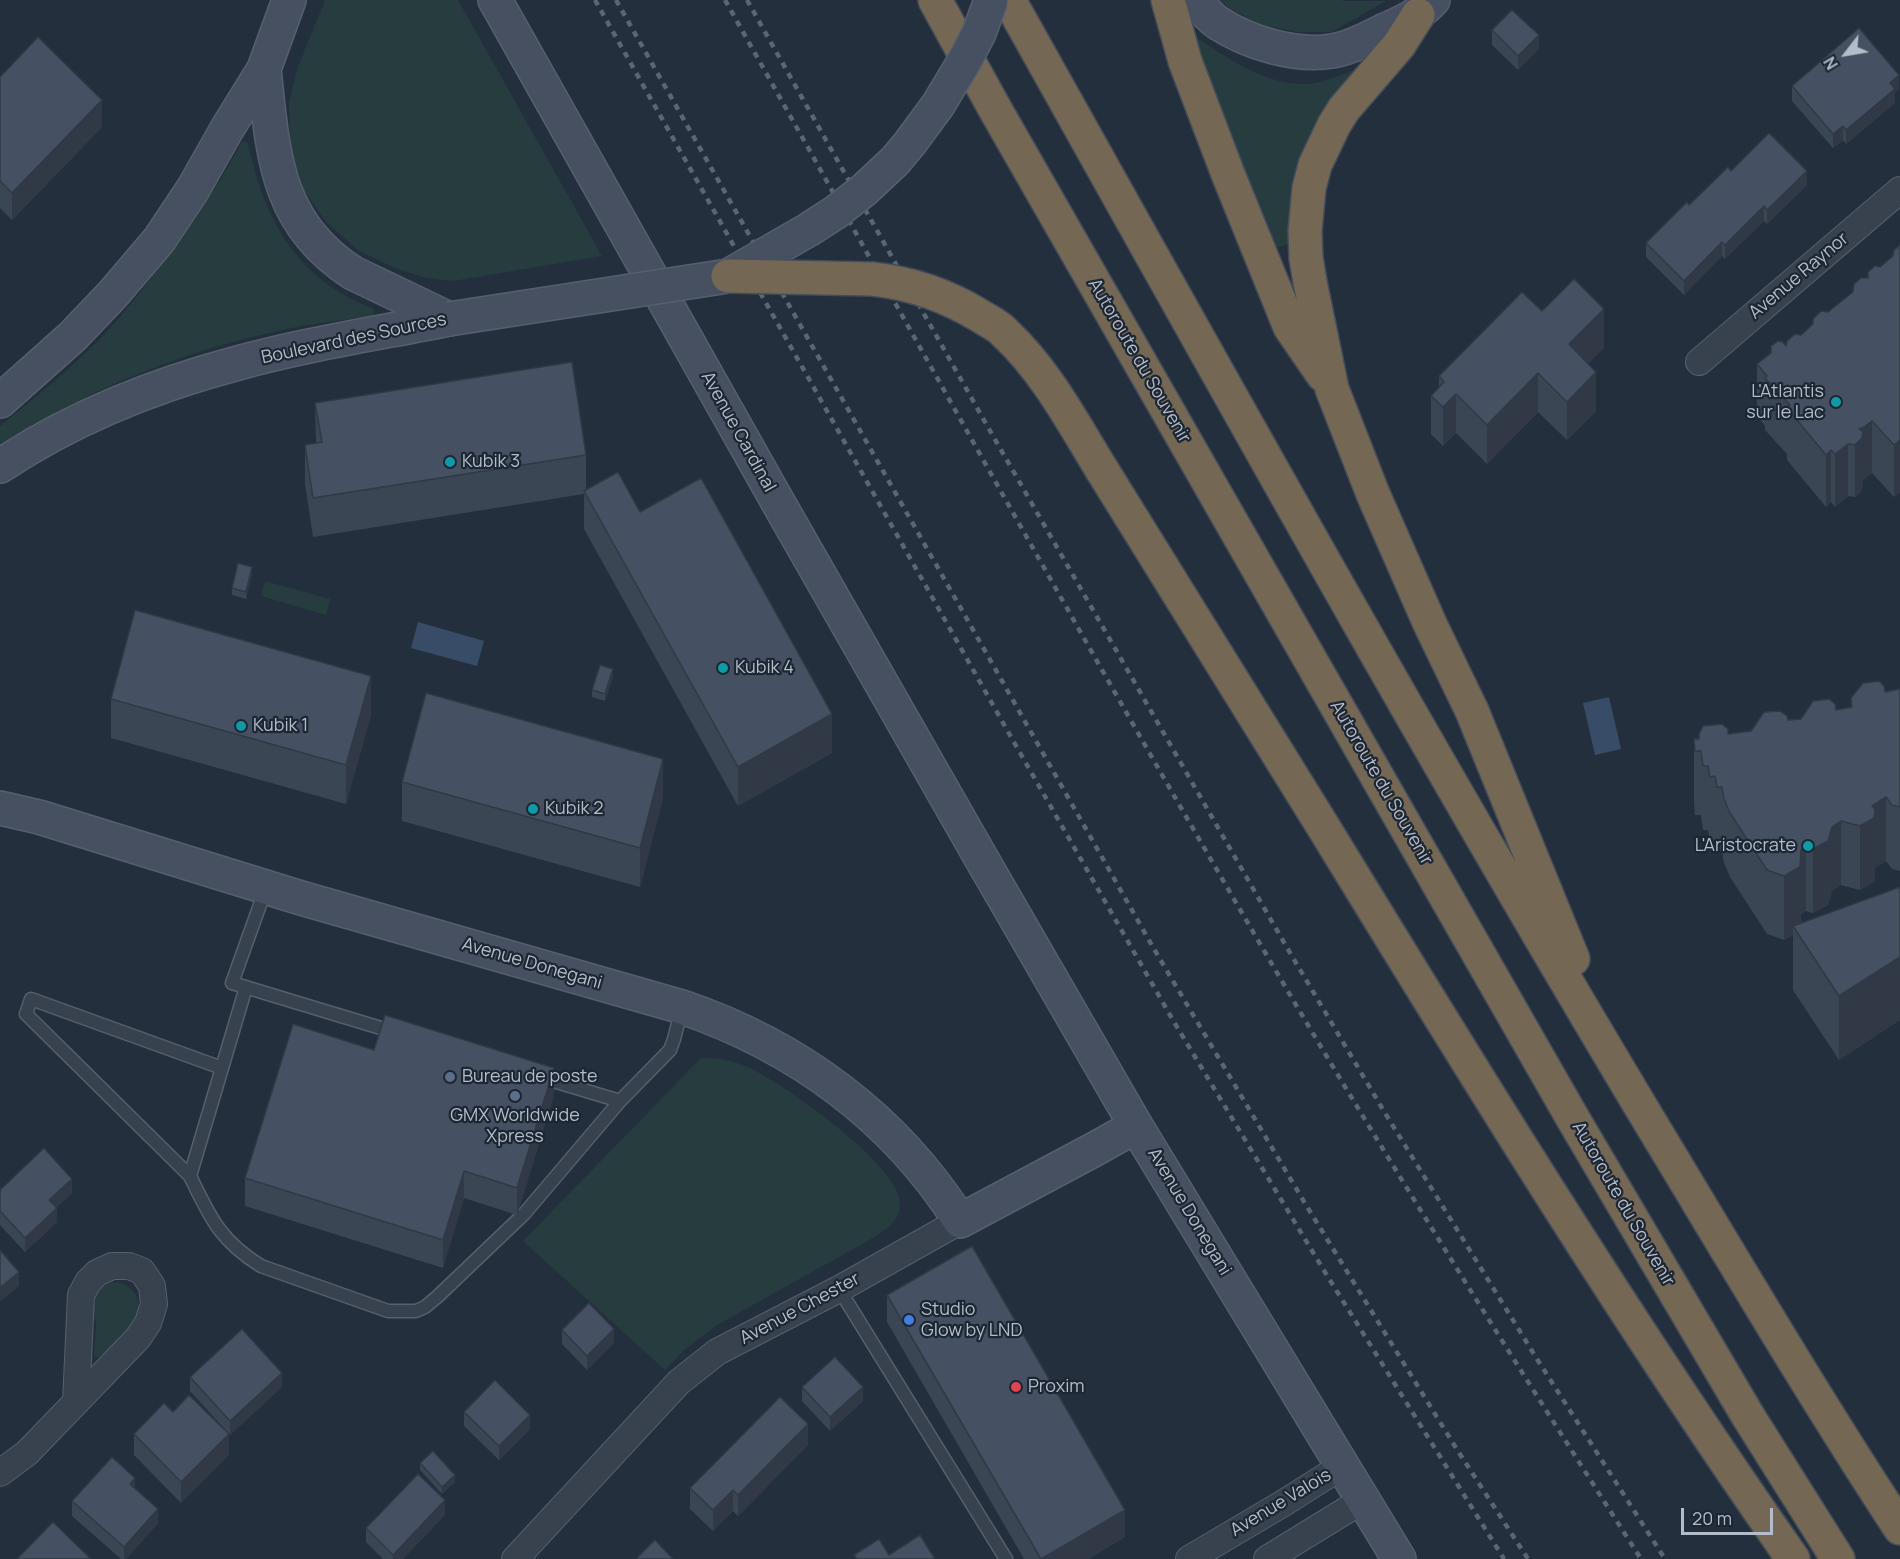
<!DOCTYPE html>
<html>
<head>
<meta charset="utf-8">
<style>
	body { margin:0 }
	#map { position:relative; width:1900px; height:1559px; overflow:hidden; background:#242f3e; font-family:Manrope,sans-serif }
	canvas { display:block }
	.north { position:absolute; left:1816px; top:24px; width:60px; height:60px; -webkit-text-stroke:4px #1d2633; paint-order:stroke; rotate:239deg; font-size:16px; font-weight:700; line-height:24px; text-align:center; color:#b4bcc9 }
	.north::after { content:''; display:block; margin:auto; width:21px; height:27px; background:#b4bcc9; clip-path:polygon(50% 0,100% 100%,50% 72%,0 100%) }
	.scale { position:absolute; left:1681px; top:1508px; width:92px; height:27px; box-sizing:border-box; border:3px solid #b4bcc9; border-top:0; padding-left:8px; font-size:18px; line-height:21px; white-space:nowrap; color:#b4bcc9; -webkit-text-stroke:4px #1d2633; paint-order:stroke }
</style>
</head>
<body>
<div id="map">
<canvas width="1900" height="1559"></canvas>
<div class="north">N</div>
<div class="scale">20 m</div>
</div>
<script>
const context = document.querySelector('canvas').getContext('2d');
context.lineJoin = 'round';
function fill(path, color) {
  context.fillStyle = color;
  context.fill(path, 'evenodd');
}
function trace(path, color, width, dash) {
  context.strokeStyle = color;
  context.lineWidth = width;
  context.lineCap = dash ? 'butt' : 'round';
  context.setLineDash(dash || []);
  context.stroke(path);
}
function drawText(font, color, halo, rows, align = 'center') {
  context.font = font + ' Manrope,sans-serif';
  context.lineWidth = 4.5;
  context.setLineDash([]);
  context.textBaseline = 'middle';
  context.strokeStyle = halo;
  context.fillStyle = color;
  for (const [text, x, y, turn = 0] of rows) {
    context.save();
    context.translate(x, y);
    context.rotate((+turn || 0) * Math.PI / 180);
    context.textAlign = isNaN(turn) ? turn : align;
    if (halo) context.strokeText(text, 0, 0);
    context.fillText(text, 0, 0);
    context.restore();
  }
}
fill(new Path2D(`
	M325,0h133l144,256 -149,25 -27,-3 -31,-10 -36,-17 -33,-29 -22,-32 -14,-42 -1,-45 8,-34z
	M1220,0h122l1,1h43l-54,31h-34l-37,-7 -30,-16z
	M1188,32c37,23 74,54 121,52 15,-1 35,-11 49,-15l-66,123 -4,52 -18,6z
	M242,141l6,2c17,78 48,136 126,166l-1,7c-20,3 -39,5 -59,8 -111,19 -219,61 -314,120v-18c33,-27 67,-54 97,-84 32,-33 59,-70 86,-108 22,-30 42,-59 59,-93z
	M265,581l65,18 -4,16 -65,-19z
	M701,1058c19,0 31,2 49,10 34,16 151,98 150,136 0,18 -14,25 -27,34l-156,87 -33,25 -19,20 -142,-129z
	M114,1282c8,0 15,4 20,10 6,7 6,20 1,28 -4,9 -27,29 -36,38l-5,-2 2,-33 -5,-20 1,-6 15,-13z`), '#263c3f');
fill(new Path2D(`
	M418,622l66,19 -7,25 -66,-18z
	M1609,697l12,52 -26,6 -12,-52z`), '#394c67');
const lane = new Path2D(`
	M266,888l-34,95 162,49
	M222,1068l-191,-69 -5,15 164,162c19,-63 37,-126 56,-189
	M540,1077l80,24 50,-51 4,-11 8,-31
	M190,1176c20,41 30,65 71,90l127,45h28l9,-4 12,-10 87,-83 96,-113
	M839,1289l167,270`);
const street = new Path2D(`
	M1699,362l201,-172
	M0,1473l27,-20 111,-115 10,-15 6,-19 -2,-18 -10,-15 -13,-5h-17l-15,7 -9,9 -7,13 -5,107
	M515,1559l164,-177 38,-30 122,-63 121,-68
	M1189,1559l93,-55 60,-38
	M1267,1559l96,-59`);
const secondary = new Path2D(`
	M495,0l284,504 205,359 152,263 263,433
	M1196,0c6,8 13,17 22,23 31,20 77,34 114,28 18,-3 35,-12 51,-20 20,-9 35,-15 50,-31
	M264,69c9,84 11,154 89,204l96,46
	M0,401l73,-65 40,-42 46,-54 34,-51 34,-60 37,-60 25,-69
	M0,466c72,-48 155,-81 238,-103 69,-19 141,-30 211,-44
	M0,808l39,9 262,81 381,109c115,39 213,111 278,214l135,-72 41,-23`);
const highway = new Path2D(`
	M935,0l60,109 577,1008 176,299 90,143
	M1009,0c211,377 421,756 644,1127 81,134 161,270 247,401
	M1168,0l17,61 43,113 62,153 33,48
	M1418,15l-19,30 -55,64 -10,16 -19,40 -6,23 -4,43 1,27 4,24 22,107 41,105 57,130 42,87 101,248
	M1102,470c74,120 148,239 222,358 151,247 303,494 469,731`);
trace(lane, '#565f6c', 15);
trace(street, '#565f6c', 28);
trace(secondary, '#565f6c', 36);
trace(highway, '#434c59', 36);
trace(lane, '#38414e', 12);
trace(street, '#38414e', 26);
trace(secondary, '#465061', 33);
trace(highway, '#746855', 33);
trace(new Path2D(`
	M595,0l420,744 159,278 149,247 181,290
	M616,0l538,949 152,256 150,243 72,111
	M725,0c186,330 369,662 561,988 114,193 234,382 355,571
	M747,0l238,422 301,524 99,167 152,246 128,200`), '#5a6575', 4.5, [6, 6]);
const secondaryBridge = new Path2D(`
	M449,319l279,-43 80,-46 28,-18 28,-22 31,-29 15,-18 28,-38 27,-45 14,-27 12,-33`);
const highwayBridge = new Path2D(`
	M728,276l144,3c40,4 76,17 110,38 8,5 17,9 23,16 41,38 68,90 97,137`);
trace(secondaryBridge, '#565f6c', 36, []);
trace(highwayBridge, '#434c59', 36, []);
trace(secondaryBridge, '#465061', 33);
trace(highwayBridge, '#746855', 33);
fill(new Path2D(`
	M1492,30l47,19 -21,21 -26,-25z
	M0,77l102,50 -90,93 -12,-12z
	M1792,86l107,3 -4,4v10l-49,41 -3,-4 -10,8 -41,-47z
	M1731,171l76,14 -40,39 -3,-3 -39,38 -3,-3 -38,39 -38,-38v-14l43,-38z
	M1900,245v247l-6,5 -22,-24 -9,7 -1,10 -7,7 -7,-1 -13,11 -4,-5 -5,5 -39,-47v-6l-22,-24v-4l-8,-10v-52l29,-18 15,-11 52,-43 27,-25 13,-11z
	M1542,311l62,37 -16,15 8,48 -29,29 -29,-28 -51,52 -31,-31 -13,13 -12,-12v-38l8,-8v-12z
	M315,403l271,52v34l54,23 192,241 -94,53 -154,-277v-35l-271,43 -8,-53v-39l11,-2z
	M252,574l-6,25 -14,-4v-7z
	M613,676l-8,25 -13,-4v-7z
	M1900,678v193l-8,-2 -6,-8 -11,7 -1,14 -14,8 -19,-5 -9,6 -4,14 -15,8 -7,-2 -5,3v9l99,-36v133l-61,40 -46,-70v-55l-9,5 -17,-6 -37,-57 -6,-14 -2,-12h-5l-2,-11 -5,1 -2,-11h-5l-2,-15h-6l-1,-12v-64l57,-8 37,-11 13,-1 50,-12v-9l49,-9z
	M111,699l260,16 -25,89 -235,-66z
	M402,782l261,16 -23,89 -238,-66z
	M374,1050l180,45 -37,120 -53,-17 -21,70 -198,-62v-28z
	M0,1190l72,3 -15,14v15l-32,30 -25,-27z
	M887,1295l238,242 -37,22h-64l-137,-237z
	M562,1330l52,13 -27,27 -25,-26z
	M190,1377l92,10 -52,48 -40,-44z
	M802,1387l61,14 -33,30 -28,-30z
	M173,1412l56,43 -48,48 -47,-48v-21z
	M464,1412l66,17 -31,31 -35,-34z
	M808,1445l-70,71 -5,-5 -20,20 -23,-22v-21z
	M420,1463l35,19 -13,12 -22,-24z
	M135,1489l23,34 -32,36h-5l-49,-43v-15z
	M445,1515l-42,44h-20l-17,-17v-14z`), '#3b4654');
fill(new Path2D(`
	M1539,35v14l-21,21v-14z
	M1899,75v14l-4,4v10l-49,41v-14l44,-47z
	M102,100v27l-90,93v-27z
	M1843,126v14l-10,8v-14z
	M1807,171v14l-40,39v-14z
	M1764,206v15l-39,38v-14z
	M1722,242v14l-38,39v-14z
	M1604,309v39l-35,35v-39z
	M1596,372v39l-29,29v-38z
	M1538,373v39l-51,52v-39z
	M1456,394v39l-13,13v-39z
	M1872,421v52l-9,7 -1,10 -7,7v-52l4,-16z
	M1900,440v52l-6,5v-52z
	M1848,444v52l-13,11v-53z
	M1831,450v52l-5,5v-52z
	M252,567v7l-6,25v-7z
	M613,669v7l-8,25v-7z
	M371,676v39l-25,89v-39z
	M832,714v39l-94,53v-39z
	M663,759v39l-23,89v-39z
	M1886,797v64l-11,7 -1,14 -14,8v-64l12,-20z
	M1841,821v64l-9,6 -4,14 -15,8v-64l19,-22z
	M1806,847v64l-5,3 -1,17 -7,-5v9l-9,5v-64l17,-26z
	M1900,957v63l-61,40v-64z
	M554,1068v27l-37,120v-27z
	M464,1171v27l-21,70v-28z
	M72,1179v14l-23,21v-14z
	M57,1208v14l-32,30v-14z
	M19,1272v14l-19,16v-14z
	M614,1329v14l-27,27v-14z
	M282,1373v14l-52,48v-14z
	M863,1387v14l-33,30v-14z
	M530,1415v14l-31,31v-14z
	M808,1424v21l-70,71v-21z
	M229,1434v21l-48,48v-21z
	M455,1475v7l-13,12v-7z
	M135,1478v14l-5,-8z
	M733,1490v21l-20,20v-21z
	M445,1500v15l-42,44h-10v-4z
	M158,1509v14l-32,36h-2v-12z
	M1125,1510v27l-37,22h-47z`), '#303945');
const building = new Path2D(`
	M1512,10l27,25 -21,21 -26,-26z
	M1859,28l40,47 -9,8 5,6 -49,41 -3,-4 -10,8 -41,-48z
	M38,37l64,63 -90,93 -12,-12v-104z
	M1769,133l38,38 -40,39 -3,-4 -39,39 -3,-3 -38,39 -38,-38 41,-41 2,3 39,-38 3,4z
	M1900,245v195l-6,5 -22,-24 -8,6 -5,2 4,3 -1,6 -7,7 -7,-1 -13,10 -4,-4 -5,5 -39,-47 3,-3 -25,-27 2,-2 -10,-12 14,-11v-7l7,-5 5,1 3,4 1,-5 8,-7 6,1 12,-11v-5l8,-8 7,1 25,-20 1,-8 7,-6h7v-6l7,-6 5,1 13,-11 1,-6z
	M1574,279l30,30 -35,35 27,28 -29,30 -29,-29 -51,52 -31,-31 -13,13 -12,-11 13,-14 -5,-6 83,-84 20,19z
	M572,362l14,93 -273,43 -8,-53 17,-3 -7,-39z
	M618,472l22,40 61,-34 131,236 -94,53 -154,-276z
	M238,563l14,4 -6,25 -14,-4z
	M135,610l236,66 -25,89 -235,-66z
	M600,665l13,4 -8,25 -13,-4z
	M1879,681l5,5 1,6 15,-3v118l-8,-2 -6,-8 -14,9 3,3 -1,9 -14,8 -19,-5 -9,6 -4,14 -15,8 -7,-2 -5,3 -1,17 -16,9 -17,-6 -37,-57 -6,-14 -2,-12h-5l-2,-11 -5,1 -2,-11h-5l-2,-15h-6l-1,-12h5v-5l4,-8 19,-2 6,5v5l23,-3 13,-19 16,-1 7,5 1,4 13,-1 12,-18 16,-2 6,5 1,6 16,-3 -1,-9 12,-15z
	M426,693l237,66 -23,89 -238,-66z
	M1900,887v70l-61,39 -46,-70z
	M385,1015l169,53 -37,120 -53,-17 -21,69 -198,-62 48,-154 81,26z
	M44,1148l28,31 -23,21 8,8 -32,30 -25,-27v-21z
	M972,1246l153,264 -84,49 -154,-264z
	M0,1250l19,22 -19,16z
	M589,1303l25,26 -27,27 -25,-26z
	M242,1329l40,44 -52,48 -40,-44z
	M835,1357l28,30 -33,30 -28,-30z
	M495,1380l35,35 -31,31 -35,-34z
	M189,1395l40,39 -48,48 -47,-48 30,-31 9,9z
	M780,1397l28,27 -70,71 -5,-5 -20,20 -23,-22z
	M433,1451l22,24 -13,12 -22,-24z
	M112,1457l23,21 -5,6 28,25 -34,38 -52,-46z
	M418,1474l27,26 -52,55 -27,-27z
	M53,1522l38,37h-74z
	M920,1535l15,24h-78l-3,-4 25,-16 10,16z
	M655,1540l18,19h-37z`);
fill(building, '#455162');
trace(building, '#303945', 1.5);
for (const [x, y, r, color] of [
	[1836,402,6,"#0f9aa8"],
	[450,462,6,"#0f9aa8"],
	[723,668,6,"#0f9aa8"],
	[241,726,6,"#0f9aa8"],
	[533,809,6,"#0f9aa8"],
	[1808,846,6,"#0f9aa8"],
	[450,1077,6,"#5c6f8a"],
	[515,1096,6,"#5c6f8a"],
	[909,1320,6,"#3f7fe0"],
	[1016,1387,6,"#e0444e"]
]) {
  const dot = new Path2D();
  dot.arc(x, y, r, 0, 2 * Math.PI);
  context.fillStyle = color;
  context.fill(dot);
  trace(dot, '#1d2633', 2);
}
drawText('18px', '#b4bcc9', '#1d2633', [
	["Avenue Raynor",1799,276,-40],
	["Boulevard des Sources",354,339,-12],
	["Autoroute du Souvenir",1139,361,60],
	["Avenue Cardinal",738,432,61],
	["Autoroute du Souvenir",1381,783,60],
	["Avenue Donegani",532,964,16],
	["Autoroute du Souvenir",1623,1204,60],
	["Avenue Donegani",1189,1212,59],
	["Avenue Chester",800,1309,-28],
	["Avenue Valois",1281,1503,-31]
]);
drawText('18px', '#b4bcc9', '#1d2633', [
	["L'Atlantis",1824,392,"right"],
	["sur le Lac",1824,413,"right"],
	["Kubik 3",462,462],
	["Kubik 4",735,668],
	["Kubik 1",253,726],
	["Kubik 2",545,809],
	["L'Aristocrate",1796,846,"right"],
	["Bureau de poste",462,1077],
	["GMX Worldwide",515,1116,"center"],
	["Xpress",515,1137,"center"],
	["Studio",921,1310],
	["Glow by LND",921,1331],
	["Proxim",1028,1387]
], 'left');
</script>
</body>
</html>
